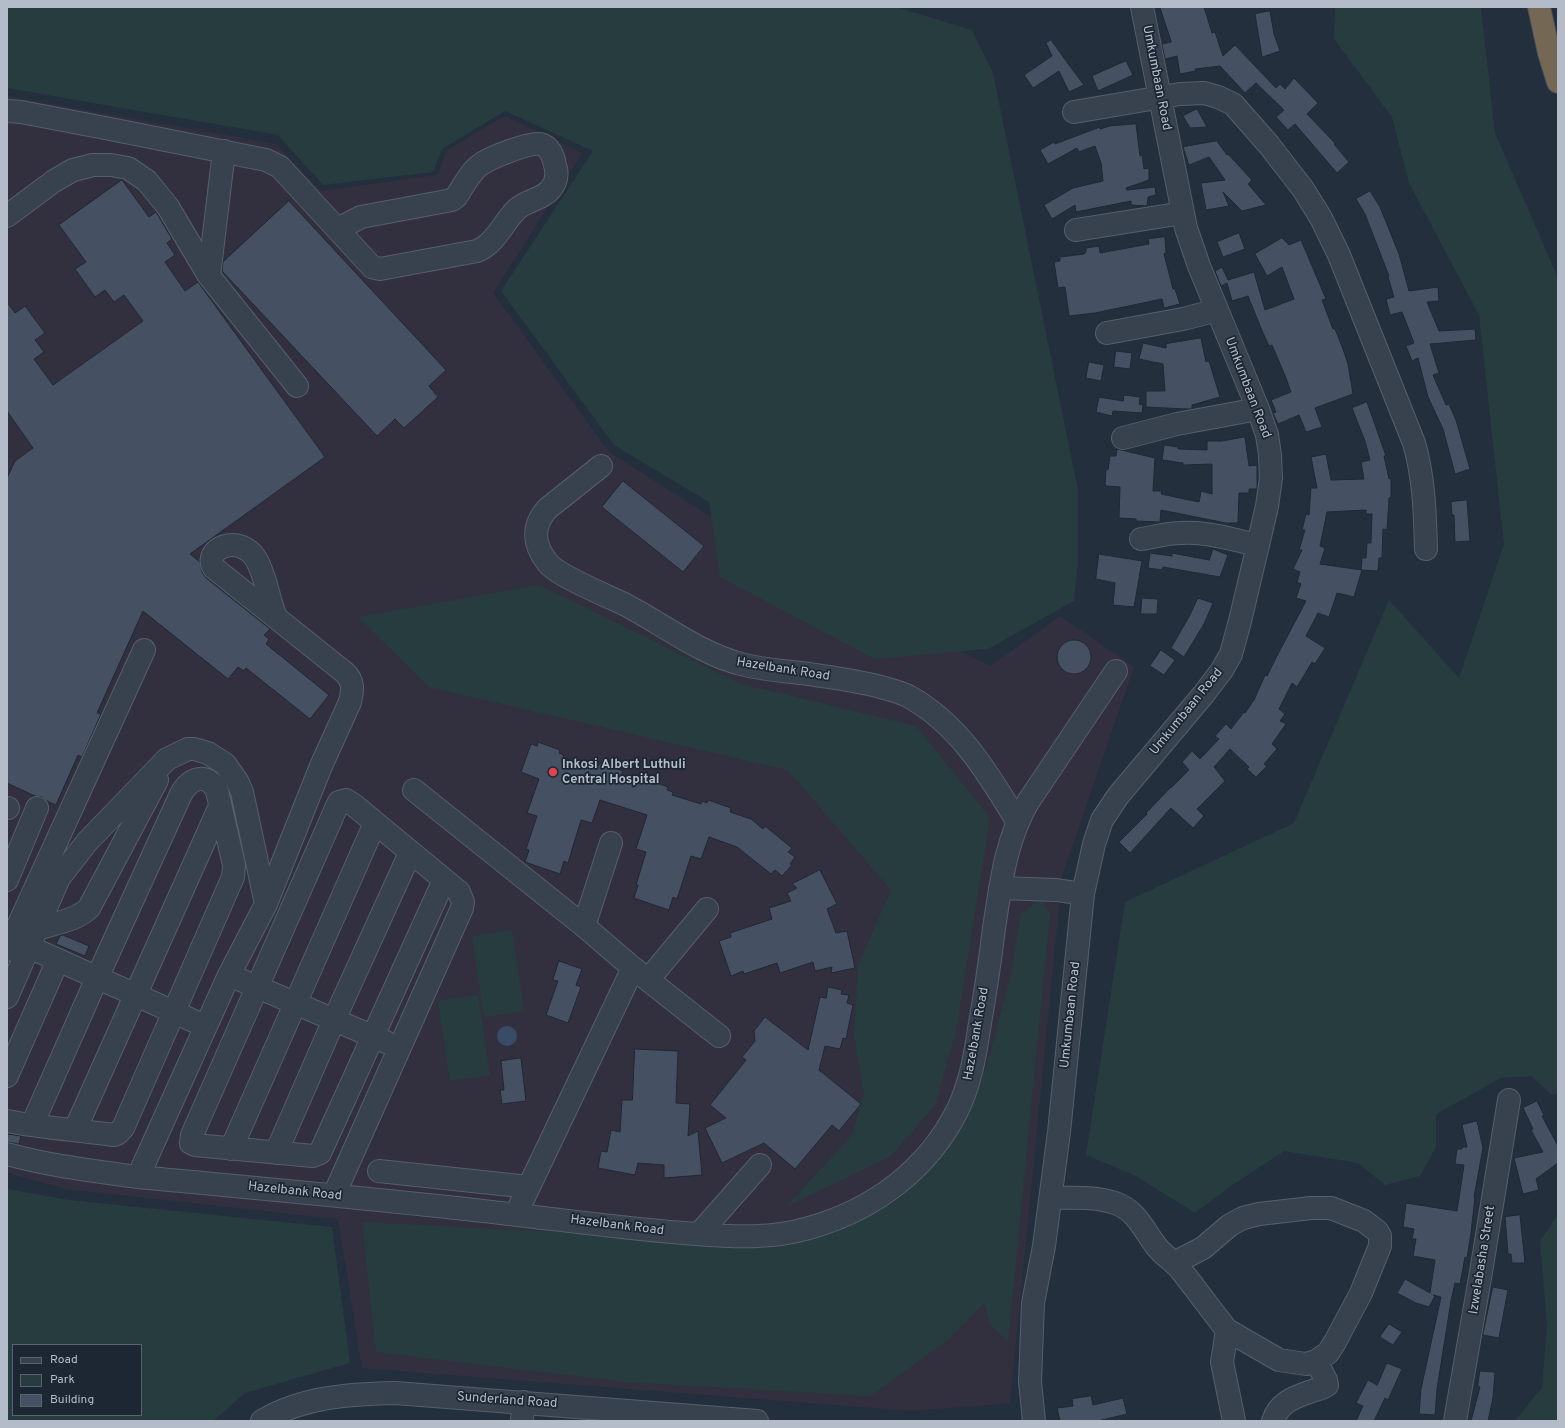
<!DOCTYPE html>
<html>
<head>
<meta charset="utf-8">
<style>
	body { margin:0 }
	#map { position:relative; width:1565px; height:1428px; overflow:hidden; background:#242f3e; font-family:Overpass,sans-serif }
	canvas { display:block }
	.frame { position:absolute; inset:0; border:8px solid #b4bcc9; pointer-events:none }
	.legend { position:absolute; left:12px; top:1344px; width:130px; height:72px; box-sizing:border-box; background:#1d2633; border:1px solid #59626f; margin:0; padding:5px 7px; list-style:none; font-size:12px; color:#b4bcc9 }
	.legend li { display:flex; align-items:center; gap:8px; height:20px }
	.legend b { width:20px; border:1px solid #59626f }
</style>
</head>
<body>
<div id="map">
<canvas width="1565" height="1428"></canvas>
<div class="frame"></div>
<ul class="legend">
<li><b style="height:5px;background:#38414e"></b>Road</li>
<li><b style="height:11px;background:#263c3f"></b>Park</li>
<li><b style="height:11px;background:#455162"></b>Building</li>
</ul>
</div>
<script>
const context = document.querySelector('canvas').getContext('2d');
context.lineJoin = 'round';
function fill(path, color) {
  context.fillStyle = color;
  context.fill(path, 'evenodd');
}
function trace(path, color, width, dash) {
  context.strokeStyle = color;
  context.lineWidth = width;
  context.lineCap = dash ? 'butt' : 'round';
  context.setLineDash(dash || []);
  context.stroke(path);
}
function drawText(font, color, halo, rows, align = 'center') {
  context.font = font + ' Overpass,sans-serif';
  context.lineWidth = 3.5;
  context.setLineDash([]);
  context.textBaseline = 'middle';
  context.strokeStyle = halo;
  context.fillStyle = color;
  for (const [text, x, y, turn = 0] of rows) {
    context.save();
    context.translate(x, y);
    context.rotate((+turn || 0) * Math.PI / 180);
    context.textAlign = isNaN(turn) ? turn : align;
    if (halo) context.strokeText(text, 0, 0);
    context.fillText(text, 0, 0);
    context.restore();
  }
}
fill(new Path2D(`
	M7,96l269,48 45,47 116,-16 10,-25 58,-34 77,37 -89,140 116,159 201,128 181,86 69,-50 74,51 -72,209 -52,527 -98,8 -550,-43 -24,-149 -271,-30 -60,-16z`), '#32303f');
fill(new Path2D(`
	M7,7h889l76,23 21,43 85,417v71l-4,40 -86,48 -113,10 -155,-82 -11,-75 -95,-57 -113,-154 92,-140 -88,-40 -63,38 -9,23 -110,13 -45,-50 -271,-47z
	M1335,7h146l14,126 63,145v816l-6,1 -21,-19 -30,2 -65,36v33l-16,29 -35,9 -27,-22 -74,-12 -53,35 -36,27 -59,-37 -50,-21 39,-253 169,-79 95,-223 70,78 45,-134 -25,-229 -70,-132 -17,-66 -58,-78z
	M539,585l202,99 175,42 74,92 -34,213 -21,74 -44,51 -105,51 66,-72 12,-41 -10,-60 4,-68 33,-76 -103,-120 -359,-83 -71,-70z
	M1041,899l9,15 -42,427 -17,-15 -7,-23 -36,37 -78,56 -243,-14 -251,-30 -14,-130 423,22 111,-42 37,-40 29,-38 24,-56 24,-89 11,-65z
	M512,930l12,81 -40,6 -12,-81z
	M478,995l12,80 -40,6 -12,-80z
	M7,1189l62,11 263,27 18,136 -105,30 -32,28h-206zM13,1345h128v70h-128z
	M1558,1214v207h-43l27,-34 5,-62 -7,-84z`), '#263c3f');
fill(new Path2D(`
	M497 1036a10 10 0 1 1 20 0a10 10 0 1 1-20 0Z`), '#394c67');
const building = new Path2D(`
	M1160,7h44l8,26 3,-1 8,24 12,-11 41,43 4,-4 5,5 9,-11 24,25 -11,11 28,29 -1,1 15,18 -12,11 -42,-49 -7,6 -12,-13 8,-7 -28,-27 -11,10 -25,-27 -25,3 1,2 -16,3 -3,-18 -12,3 -3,-15 9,-2z
	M1270,11l4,23 6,17 -18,6 -7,-43z
	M1051,40l18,25 15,20 -15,7 -10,-21 -26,17 -9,-13 28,-19 -6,-13z
	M1126,61l7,14 -35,16 -6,-15z
	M1197,109l10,18 -17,1 -7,-12z
	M1136,124l4,32 2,-1 2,14 5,-1v12l-23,8 1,2 28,-3 1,8 -8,2 -1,9 -16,-1v-4l-55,11 -1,-7 -23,14 -8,-14 29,-17 30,-7 -2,-18 -6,-17 -16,6 -2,-4 -29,16 -8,-14 14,-8 1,2 45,-17v2l10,-3z
	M1217,141l10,14 1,-1 24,26 -4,4 18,21 -24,6 -19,-19 6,14 -23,4 -5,-27 24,-3 -16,-23 -20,8 -6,-18z
	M122,180l27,37 7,-5 16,27 -5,4 8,12 -10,7 20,29 13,-9 127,175 -135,97 10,8 2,10 4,6 64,51 -6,6 5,4 -3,5 63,51 -19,24 -64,-51 -2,3 -6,-4 -10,12 -85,-68 -46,102 4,1 -19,43 -4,-2 -22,50 -9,-4 -5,-4 -7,-1 -28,-13v-305l8,-17 18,-13 -26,-37v-109l8,11 10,-7 20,27 -10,7 9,12 -10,7 19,26 90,-64 -19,-26 -10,7 -9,-12 -10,7 -20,-28 11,-7 -27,-37z
	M1370,191l10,16 19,47 10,37 29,-4 1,14 -12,1 12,29 36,-2 1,11 -46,4 9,29 -6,2 13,30 3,-1 7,16 14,49 -15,5 -12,-45 -15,-32 -10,-39 -6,3 -6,-15 8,-3 -12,-31 -12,3 -4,-16 8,-2 -6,-20 1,-1 -24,-62 -9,-15z
	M289,201l157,169 -17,16 9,11 -34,31 -9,-9 -18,17 -155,-165 1,-9z
	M1239,233l6,16 -22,8 -6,-15z
	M1165,237l1,16 -2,1 9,35h2l5,15 -16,4 -2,-9 -67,14 -26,3 -4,-29 -7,1 -4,-26 6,-1v-4l24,-3 2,-2v-4l13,-2 1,7 49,-9 -1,-5z
	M1282,238l7,7 12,-5 25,59 -4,1 11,29h2l8,20 5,15 5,30 -38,14 7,19 -16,5 -7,-17 -21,9 -5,-11 3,-1 -5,-12 20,-8 -5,-14 -14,-33 -3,1 -6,-13 -15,-37 -16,5 -5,-18 -6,3 -6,-15 7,-4 6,13 26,-8 11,38 29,-11 -12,-32 -15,9 -12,-22z
	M1201,338l5,24 3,-1 11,36 -28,8v4h-5l-41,-2v-16h19l-2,-27 -24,-5 4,-16 23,5v-4z
	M1116,351l16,2 -2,16 -16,-2z
	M1089,362l15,3 -3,16 -15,-3z
	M1124,395l16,2 -1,7 4,1 -1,8 -29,-2 -1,5 -16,-4 3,-15 24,4z
	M1367,402l19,54h-2l5,23 2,-1v20h-2l-2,32 -4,-1 -1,29h-3l-1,13 -17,-1 1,-12h4l1,-15h4l1,-29h-6v-4l-39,2 -7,34 5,2 -5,16 42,6 -8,27 -17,-4 -8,24 -11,-4 -12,23 19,12 -10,16 -3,-2 -15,25 -5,-4 -13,26 6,5 -5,7 6,3 -14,20 5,5 -13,15 3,2 -11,11 -9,-8 2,-2 -19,-18 -16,18 11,14 -28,28 7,7 -11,12 -22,-20 -41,45 -11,-11 28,-28 -1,-1 25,-26v1l18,-18 -7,-8 10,-11 8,8 19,-20 -4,-3 11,-12 5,5 13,-17 1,1 9,-13 11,-25 2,1 12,-24 27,-51 -10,-3 5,-14 -4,-2 3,-10 -7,-3 9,-19h-3l6,-20h-3l4,-16 3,1 2,-27h6l-6,-31 15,-3 5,26 33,-1 -3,-17 9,-2 -5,-19 -13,-33z
	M1245,437l4,29 8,-1v24h-8v4h-10l-1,30h-12l-65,-13 -1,12 -24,-1v-2l-17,-1 1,-31 -15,-1 1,-17 2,1 2,-14h6l1,-7 38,9 -2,33h9l-1,3 38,8 2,-11 11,3v-30l-29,1v-2l-21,-3 2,-15 14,2v2l29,1v-9h15z
	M623,481l81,65 -21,26 -81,-65z
	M1467,500l3,41 -15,1 -1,-27h-2l-1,-13z
	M1213,549l15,6 -8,22 -57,-10 -1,3 -14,-2 2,-15 22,3v-3l37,7z
	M1099,554l43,7 -8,46 -21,-2 2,-22 -19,-4z
	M1142,598l16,1 -1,15h-16z
	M1198,598l15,5 -9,21 -20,33 -13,-9 19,-33z
	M1057 657a17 17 0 1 1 34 0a17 17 0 1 1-34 0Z
	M1161,650l14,10 -11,15 -14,-9z
	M538,742l22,8 -1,3 5,2 -1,2 6,3 23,7 1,-2 5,1 2,-3 23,8 -2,4 24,8 2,-4 21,8 -1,3 6,2 -1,3 29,9 1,-3 5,2 1,-3 23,8 -1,4 21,7 12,10 2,-3 27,22 -4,4 7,5 -5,7 2,1 -10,11 -7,-6 -4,4 -34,-27 -28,-10 -8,22 -10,-3 -14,43 -4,-2 -4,13 -15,-5 -20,-7 4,-13h-2l10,-33 -10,-3 11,-34 -47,-15 -8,23 -11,-3 -13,43 -4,-2 -4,13 -35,-12 4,-12 -3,-1 11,-33 -10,-3 12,-34 -18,-7 10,-28 6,2z
	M820,870l17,34 -10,5 9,24 11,-2 8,37 -24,5 1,-6 -17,4 -2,-9 -33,11 -3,-10 -33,11 -1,-3 -12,5 -12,-35 12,-4 -1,-4 42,-14 -3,-11 22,-7 -4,-8 10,-5 -5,-4z
	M63,935l26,11 -4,10 -29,-12 4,-8z
	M559,961l23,8 -6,16 5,2 -13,36 -22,-8 12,-34 -5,-1z
	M828,987l14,3 -1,4 8,1 -2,8 6,2 -7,34 -3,-1 -3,11 -15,-3 -6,24 42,34 -22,27 -7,-6 -37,44 -31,-26 -42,20 -17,-35 21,-10 -16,-13 36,-45 -4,-3 13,-16 -1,-10 11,-14 43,33 12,-53 6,1z
	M635,1049l43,2 -2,52 14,1 -2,32 10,-5 4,44 -38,3v-13l-26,-2 -3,12 -37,-7 3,-17 6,1 4,-22 9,2 2,-32h10z
	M521,1058l5,43 -24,3 -2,-14h4l-3,-29z
	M1537,1101l7,14 -2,1 16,30v17l-22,16 3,11 -16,4 -9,-36 29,-6 -12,-22 2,-1 -10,-21z
	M1477,1121l6,27 -9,49h1l-4,36 -4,25 -2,-1 -5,27 -5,-1 -4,18 -14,88 -2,26 -16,-1 2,-25 20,-92 -8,-2 2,1 -6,11 -13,-4 -19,-10 8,-14 25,14 5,-33 -22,-4 3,-17h-4l2,-10 -11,-2 3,-24 51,8 7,-46 -9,-1 2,-15h5v-2h5l-5,-22z
	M7,1134l14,2 -2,8 -12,-2z
	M1520,1215l5,48h-13l-1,-9h-3l-3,-37z
	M1493,1287l15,3 -9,48 -16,-3z
	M1389,1324l13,8 -9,13 -13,-8z
	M1387,1363l15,6 -14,31 -3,-2 -11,23h-18l7,-15 -7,-3 12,-23 9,5z
	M1480,1371l15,1 -2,26 -5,23h-17l9,-34 -2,-1z
	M1091,1396l2,9 30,-7 4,16 -29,7h-38l-3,-13 16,-2 -1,-7z`);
fill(building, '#455162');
trace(building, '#1f2835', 1);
const minor = new Path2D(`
	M7,111l14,1 84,16 161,32 14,7 92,100 8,2 97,-18c18,-7 26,-28 39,-41 10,-10 25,-10 34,-20 7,-8 8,-16 5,-25 -2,-9 -5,-19 -15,-21 -11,-2 -51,14 -60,21 -10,7 -17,22 -24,32l-4,3 -91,17 -23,12
	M1074,112l106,-18 24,-1 14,4 15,7 36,41 34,44 18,29 18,37 75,188c10,35 11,69 12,106
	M7,216l47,-35 19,-11 20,-5h18l17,3 19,13 21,26 41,69 88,110
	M1076,230l107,-17
	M209,276l15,-125
	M1107,333l76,-14 34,-9
	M1123,438l54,-14 81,-15
	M601,466l-54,43c-15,17 -14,35 0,53 10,14 61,34 79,43 38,20 73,48 115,59 22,6 45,7 68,10 21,3 43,6 64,11 11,3 25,6 35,11 51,28 80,77 109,125
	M1141,539c13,-2 26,-6 40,-6 26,-2 52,7 77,12
	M414,790l170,136 49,42 -117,246
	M7,808h1
	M7,880l30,-72
	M1000,888l57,2 26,4
	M584,926l27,-83
	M37,929c15,-5 41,-9 52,-21l68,-128
	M29,947l176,79
	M7,950l137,-300
	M633,968l86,68
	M229,975l157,67
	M648,980l59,-71
	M7,997l52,-119 28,-36 80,-83 21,-10h6l14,4 17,11 12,17 5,11 24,112
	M7,1076l51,-116
	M7,1121c35,7 71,9 106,14l4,-1 6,-6 110,-251 1,-12 -17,-74c-10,-20 -27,-13 -36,3l-84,184 -65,147
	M75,1130l145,-324
	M231,1149l144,-326
	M276,1153l58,-133 76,-167
	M7,1154c43,12 87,17 131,23 127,12 254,23 380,38 60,7 119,15 178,19 38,3 76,5 113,-6 64,-18 119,-58 149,-119 12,-25 17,-53 21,-80 6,-34 11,-67 15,-101 7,-44 11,-86 34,-126l88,-131
	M379,1171l150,16
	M138,1177l91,-202 37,-71 55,-138 29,-64c3,-13 4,-21 -6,-30l-130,-104c-12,-20 26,-35 42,-9 10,17 12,38 19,56
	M334,1195l128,-287 1,-6 -4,-10 -104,-86 -9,-6 -7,2 -2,4 -145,329 -1,8 4,2 118,11 7,-3 124,-273
	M1051,1198c21,0 44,-2 64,5 21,7 29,27 41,43 7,9 17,15 24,23 16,20 31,41 47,61l-5,32 12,59
	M699,1234l61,-69
	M1174,1263l29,-15 27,-23 13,-7 16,-4 52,-6h20l33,13 13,10 3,5v10l-19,47 -26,49 -7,11 -12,8 -10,3 -27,-4 -52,-30
	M262,1421c40,-24 87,-27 133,-28l362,28
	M522,1421l1,-19
	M1034,1421l-4,-39 3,-79 11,-57 15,-114 24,-238 11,-50 8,-24 16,-24 85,-101 19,-25 9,-16 9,-33 18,-76 9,-39 4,-28 -1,-23 -3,-20 -9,-26 -59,-143 -13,-38 -44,-221
	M1273,1421c6,-19 22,-24 39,-30 6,-2 10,-2 15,-6l-1,-5 -10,-19
	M1455,1421l26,-149 28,-172`);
const highway = new Path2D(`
	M1539,7l10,46 9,29`);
trace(minor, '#565f6c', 24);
trace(highway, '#434c59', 24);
trace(minor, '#38414e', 22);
trace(highway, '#746855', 22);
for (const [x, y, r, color] of [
	[553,772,5,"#e0444e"]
]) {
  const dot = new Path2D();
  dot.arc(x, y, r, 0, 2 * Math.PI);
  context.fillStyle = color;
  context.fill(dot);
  trace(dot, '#1d2633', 1.5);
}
drawText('13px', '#b4bcc9', '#1d2633', [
	["Umkumbaan Road",1156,78,79],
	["Umkumbaan Road",1247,388,69],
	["Hazelbank Road",783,670,9],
	["Umkumbaan Road",1187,712,-51],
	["Umkumbaan Road",1071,1015,-84],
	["Hazelbank Road",977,1034,-80],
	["Hazelbank Road",295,1192,6],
	["Hazelbank Road",617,1226,7],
	["Izwelabasha Street",1483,1260,-81],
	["Sunderland Road",507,1401,4]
]);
drawText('bold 13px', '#b4bcc9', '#1d2633', [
	["Inkosi Albert Luthuli",562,765],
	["Central Hospital",562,780]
], 'left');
</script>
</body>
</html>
